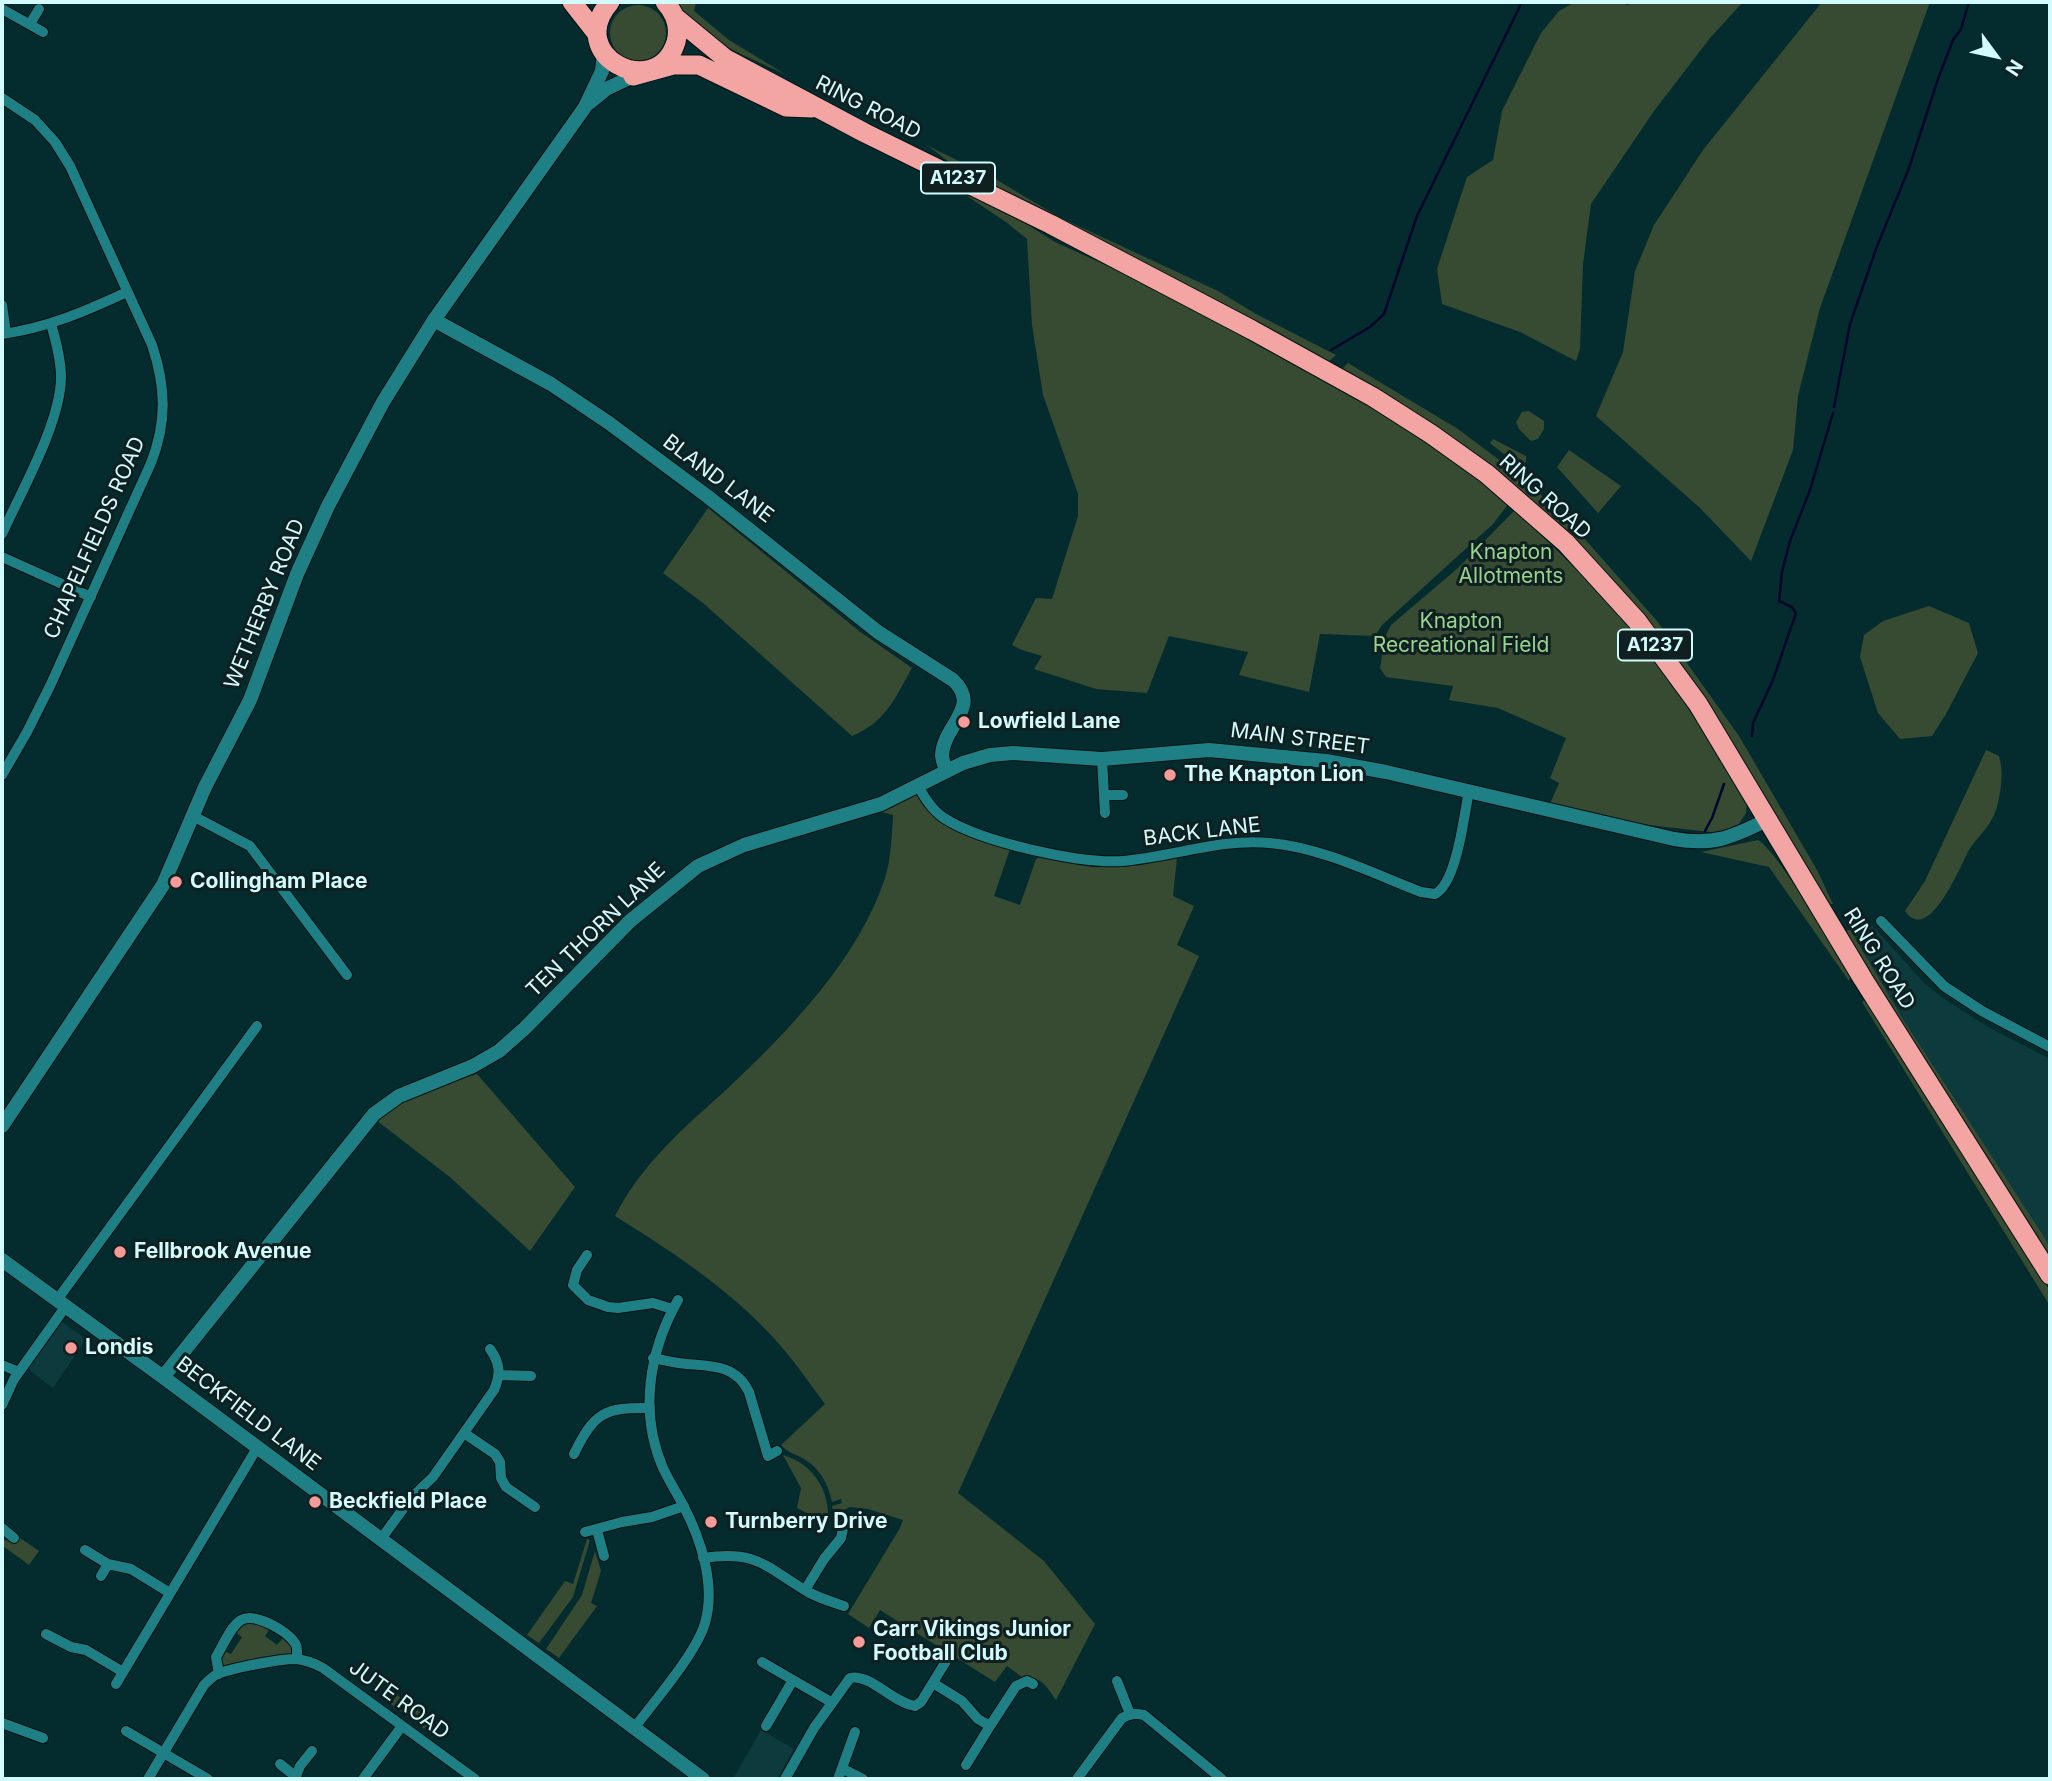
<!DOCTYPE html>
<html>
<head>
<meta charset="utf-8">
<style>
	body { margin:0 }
	#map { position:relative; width:2052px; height:1781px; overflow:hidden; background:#042c2e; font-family:Inter,sans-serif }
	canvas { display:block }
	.frame { position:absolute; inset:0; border:4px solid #d2fbfe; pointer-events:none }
	.north { position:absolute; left:1961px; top:21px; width:70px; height:70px; -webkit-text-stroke:5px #101f20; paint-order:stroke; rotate:123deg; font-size:19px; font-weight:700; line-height:28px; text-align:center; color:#d2fbfe }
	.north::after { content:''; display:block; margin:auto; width:24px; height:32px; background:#d2fbfe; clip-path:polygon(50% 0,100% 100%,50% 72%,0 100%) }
</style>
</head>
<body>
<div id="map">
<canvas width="2052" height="1781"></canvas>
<div class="frame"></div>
<div class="north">N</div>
</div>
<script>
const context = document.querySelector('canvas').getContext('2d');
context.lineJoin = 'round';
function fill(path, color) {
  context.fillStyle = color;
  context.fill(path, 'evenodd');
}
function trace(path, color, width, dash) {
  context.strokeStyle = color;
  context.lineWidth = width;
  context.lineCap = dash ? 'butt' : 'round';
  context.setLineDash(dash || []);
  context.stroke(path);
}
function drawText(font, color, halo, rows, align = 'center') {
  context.font = font + ' Inter,sans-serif';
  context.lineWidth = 6;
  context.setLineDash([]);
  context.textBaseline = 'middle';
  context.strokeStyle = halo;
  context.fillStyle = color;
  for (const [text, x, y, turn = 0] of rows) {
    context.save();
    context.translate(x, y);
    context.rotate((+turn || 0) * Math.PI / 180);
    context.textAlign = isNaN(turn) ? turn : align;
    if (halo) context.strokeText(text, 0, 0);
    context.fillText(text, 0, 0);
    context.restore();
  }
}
fill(new Path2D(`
	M1864,916l60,67 19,15 45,29 62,32v187l-149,-230 -51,-87z
	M62,1322l24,17 -33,49 -25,-19z
	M761,1730l33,19 -17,30h-44z`), '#0d3a3c');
fill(new Path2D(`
	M679,2h17l-2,9 35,29 56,34c-23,-11 -93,-39 -104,-61 -1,-4 -1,-8 -2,-11z
	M1575,2h42l11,3 2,-3h113l-33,36 -56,73 -63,93 -8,60 -3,85 -4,12 -56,-29 -78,-28 -5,-35 30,-92 26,-17 9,-49 39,-78 18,-22z
	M1822,2h108l-110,306 -22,88 -5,54 -42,111 -51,-53 -104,-92 27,-64 12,-81 19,-46 49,-75z
	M610 33a28 28 0 1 1 56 0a28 28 0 1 1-56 0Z
	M928,146l64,31 67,40 159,74 38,23 80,41 -9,8 -74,-40 -23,-16 -115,-56 -91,-49 -76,-41z
	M967,196l20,3 68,43 99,45 188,101 77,47 69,49 21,19 -16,21 -111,101 -7,11 -55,-2 -11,58 -70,-17 9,-23 -79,-16 -22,57 -51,-4 -62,-20 8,-13 -20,-6 -10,-5 24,-47 16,1 26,-83v-22l-35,-99 -11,-70 -5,-86 -21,-17z
	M1348,363l110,66 68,51 50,49 81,92 82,115 78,134 16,34h-8l-214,-323 -269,-209 1,-4z
	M1529,411l15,10v8l-6,10 -7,2 -12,-12 -3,-7 6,-10z
	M1493,439l33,17v6l-7,4 -29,-23z
	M1569,450l52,36 -23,27 -41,-46z
	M708,508l151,123 53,37c-17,30 -26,54 -60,68l-149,-133 -40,-30z
	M1515,510l93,90 42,51 79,119 18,33 -1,10 -7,11 -20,9 -88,-10 -82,-17 10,-23 -9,-5 16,-40 -68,-30 -49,-8 4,-14 -67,-9 -6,-9 5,-31 6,-12 67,-57z
	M1929,606l40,17 9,30 -32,61 -14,22 -32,3 -22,-26 -18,-56 4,-22 19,-14z
	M1986,750l13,6c5,15 2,38 -3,54 -5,16 -18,26 -27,40 -8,14 -40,96 -64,61l20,-30z
	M914,795l4,1 26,28 66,25 -16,47 26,9 16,-46 3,-2 52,10 42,-2 44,-7 -4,38 21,10 -17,39 22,11 -241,537 86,68 51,63 -39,76c-9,-13 -16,-25 -34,-23l-15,-11 -12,16 -115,-72 -11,18 -21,-14 52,-86 3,-8 -35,-11 -18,-2 -16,8 -2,-9 10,-3 -1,-4 -9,3c-4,-19 -13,-36 -32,-45 -7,-4 -13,-5 -19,-12l44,-41c-13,-17 -25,-35 -39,-52 -46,-56 -110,-98 -171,-136 27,-53 69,-88 112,-127 61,-57 132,-131 158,-211 6,-19 7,-43 8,-63l-11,-3 10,-8z
	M1758,840c18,9 78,111 93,135l-2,6 -80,-114 -68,-15z
	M1850,929l51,87 149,230v16l-206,-329z
	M1866,999l184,292v15l-188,-304z
	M477,1074l98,113 -45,64 -79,-73 -75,-58c29,-25 66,-34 101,-46z
	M783,1455c31,9 48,37 45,69l-31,-16 4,-20z
	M2,1538l4,3 3,-3 7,5 4,-5 19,13 -10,14 -26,-19 -1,1z
	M587,1539l3,1 -17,57 -34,46 -12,-8 38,-54 8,3z
	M595,1551l6,20 -10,32 6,3 -38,52 -13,-9 36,-54z
	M245,1621l26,6 -6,9 12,9 7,-8 8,6 2,11 -70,13 -5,-3 5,-13 7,3 11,-17 -7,-5z
	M397,1695l34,25 -7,9 -33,-25z`), '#364b32');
trace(new Path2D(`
	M1331,350l39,-23 14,-13 33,-98 105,-214
	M1834,407l16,-83 26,-75 33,-81 29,-89 15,-39 8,-11 8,-27
	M1792,625l4,-12 -4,-6 -13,-6 3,-29 8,-31 20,-51 23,-77
	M1752,736l1,-13 20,-43 18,-53
	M1705,831l7,-13 12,-34`), '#00052c', 2.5);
const street = new Path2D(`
	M2,9l41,23
	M30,24l9,-15
	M2,98l33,22 20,22 15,24 82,179c14,42 15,77 -1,118l-101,223 -23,46 -25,43
	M2,305l4,28
	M2,334c45,-6 84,-23 125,-42
	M2,534c19,-42 59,-112 59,-157 0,-18 -5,-36 -10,-53
	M2,557l89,40
	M1102,759l3,54
	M918,786c7,12 14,24 26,32 37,24 136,46 179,43 49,-4 98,-23 147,-18 53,5 102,30 151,49l14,2c22,-11 29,-79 34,-103
	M1105,795h18
	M193,816l57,30 97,129
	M1881,921l63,65 38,25 68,36
	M587,1255l-10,15 -4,15 15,15 20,7 10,1 35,-5 19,6
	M57,1300l200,-274
	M653,1358c11,2 22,5 34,6 25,2 49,1 62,28l19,64 9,-5
	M2,1365l17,7
	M499,1375l32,1
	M2,1405l12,-26 52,-73
	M464,1433l31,21 5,8 1,16 5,9 29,20
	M574,1454c20,-41 30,-47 76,-46
	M2,1528l12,10
	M597,1530l7,26
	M585,1532l37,-10 30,-5 32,-11
	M381,1539l30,-41 22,-21 61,-87c7,-16 6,-27 -4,-41
	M85,1550l23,14 23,5 39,24
	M703,1558c56,-8 62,9 105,34 11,6 24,10 36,14
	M101,1576l7,-12
	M805,1590l19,-31 17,-21 3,-14
	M46,1634l25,13 15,3 37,22
	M762,1662l69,40
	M219,1674l-3,-17c7,-11 14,-30 25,-37 14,-8 46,11 54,23 3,4 2,11 2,16
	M1117,1681l13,33
	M933,1683l29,18 16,18 12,7 -24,39
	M116,1684l141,-236
	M2,1723l41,15
	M766,1726l27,-46
	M990,1726l26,-40 11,-5 6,3
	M634,1728c20,-26 63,-76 71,-105 11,-38 -4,-84 -22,-118 -6,-12 -14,-24 -20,-37 -24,-55 -14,-117 15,-168
	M126,1731l82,48
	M280,1764l15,12
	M843,1769l20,10
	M148,1779l56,-94c4,-4 8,-8 13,-11 15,-6 63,-15 79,-15 10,1 18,4 27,9l152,111
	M295,1779l5,-13 12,-15
	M363,1779l39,-53
	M785,1779l29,-51 36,-50c20,-5 43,25 65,28l6,-4 27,-44
	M838,1779l17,-47
	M1077,1779l45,-61c8,-4 13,-5 22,-3l78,64`);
const secondary = new Path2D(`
	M589,103l17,-14 34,-16
	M434,320l117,64 58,39 98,73 171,136 75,48c29,27 -10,46 -11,75 0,5 3,11 4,16
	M2,1126l161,-241 42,-98 45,-87 47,-126 31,-68 55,-104 51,-82 151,-213 17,-36 2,-18
	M2,1260l161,117 540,402
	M163,1377l211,-263 25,-18 74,-30 26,-15 26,-23 105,-107 68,-55 46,-21 137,-41 82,-41 27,-8 23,-2 89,6 107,-9 117,11 60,11 288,67c40,7 58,-2 93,-19`);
const highway = new Path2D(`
	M572,2l25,32
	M610,2c-47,54 47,101 66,40 4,-15 -1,-29 -11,-40
	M675,17l51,42 139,74 185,91 202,106 121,67 58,37 56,40 79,69 71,78 61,83 165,275 187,296
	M633,76l40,-11h26l87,42 26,1`);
trace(street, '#041213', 12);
trace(secondary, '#041213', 16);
trace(highway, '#041213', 21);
trace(street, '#1e8085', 10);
trace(secondary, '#1e8085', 14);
trace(highway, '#f3a5a3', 19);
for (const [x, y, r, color] of [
	[964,722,7,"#f59b99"],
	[1170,775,7,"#f59b99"],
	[176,882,7,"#f59b99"],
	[120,1252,7,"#f59b99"],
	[71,1348,7,"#f59b99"],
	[315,1502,7,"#f59b99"],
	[711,1522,7,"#f59b99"],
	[859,1642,7,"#f59b99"]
]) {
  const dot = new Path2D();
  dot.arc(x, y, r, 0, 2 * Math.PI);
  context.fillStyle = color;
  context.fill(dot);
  trace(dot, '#101f20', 2.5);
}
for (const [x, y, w] of [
	[958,178,74],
	[1655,645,74]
]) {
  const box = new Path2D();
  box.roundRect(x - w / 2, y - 15.5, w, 31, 5);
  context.fillStyle = '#101f20';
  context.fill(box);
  trace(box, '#d2fbfe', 2);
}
drawText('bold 19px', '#d2fbfe', null, [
	["A1237",958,178],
	["A1237",1655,645]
]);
drawText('21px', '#d2fbfe', '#101f20', [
	["RING ROAD",868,108,27],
	["BLAND LANE",718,479,37],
	["RING ROAD",1545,497,42],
	["CHAPELFIELDS ROAD",95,538,-66],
	["WETHERBY ROAD",265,604,-68],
	["MAIN STREET",1300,739,7],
	["BACK LANE",1202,832,-7],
	["TEN THORN LANE",596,930,-44],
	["RING ROAD",1879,959,58],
	["BECKFIELD LANE",248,1414,37],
	["JUTE ROAD",399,1700,36]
]);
drawText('21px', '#98d38f', '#101f20', [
	["Knapton",1511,553],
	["Allotments",1511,577],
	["Knapton",1461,622],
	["Recreational Field",1461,646]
]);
drawText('bold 21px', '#d2fbfe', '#101f20', [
	["Lowfield Lane",978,722],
	["The Knapton Lion",1184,775],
	["Collingham Place",190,882],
	["Fellbrook Avenue",134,1252],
	["Londis",85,1348],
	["Beckfield Place",329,1502],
	["Turnberry Drive",725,1522],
	["Carr Vikings Junior",873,1630],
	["Football Club",873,1654]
], 'left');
</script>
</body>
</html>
